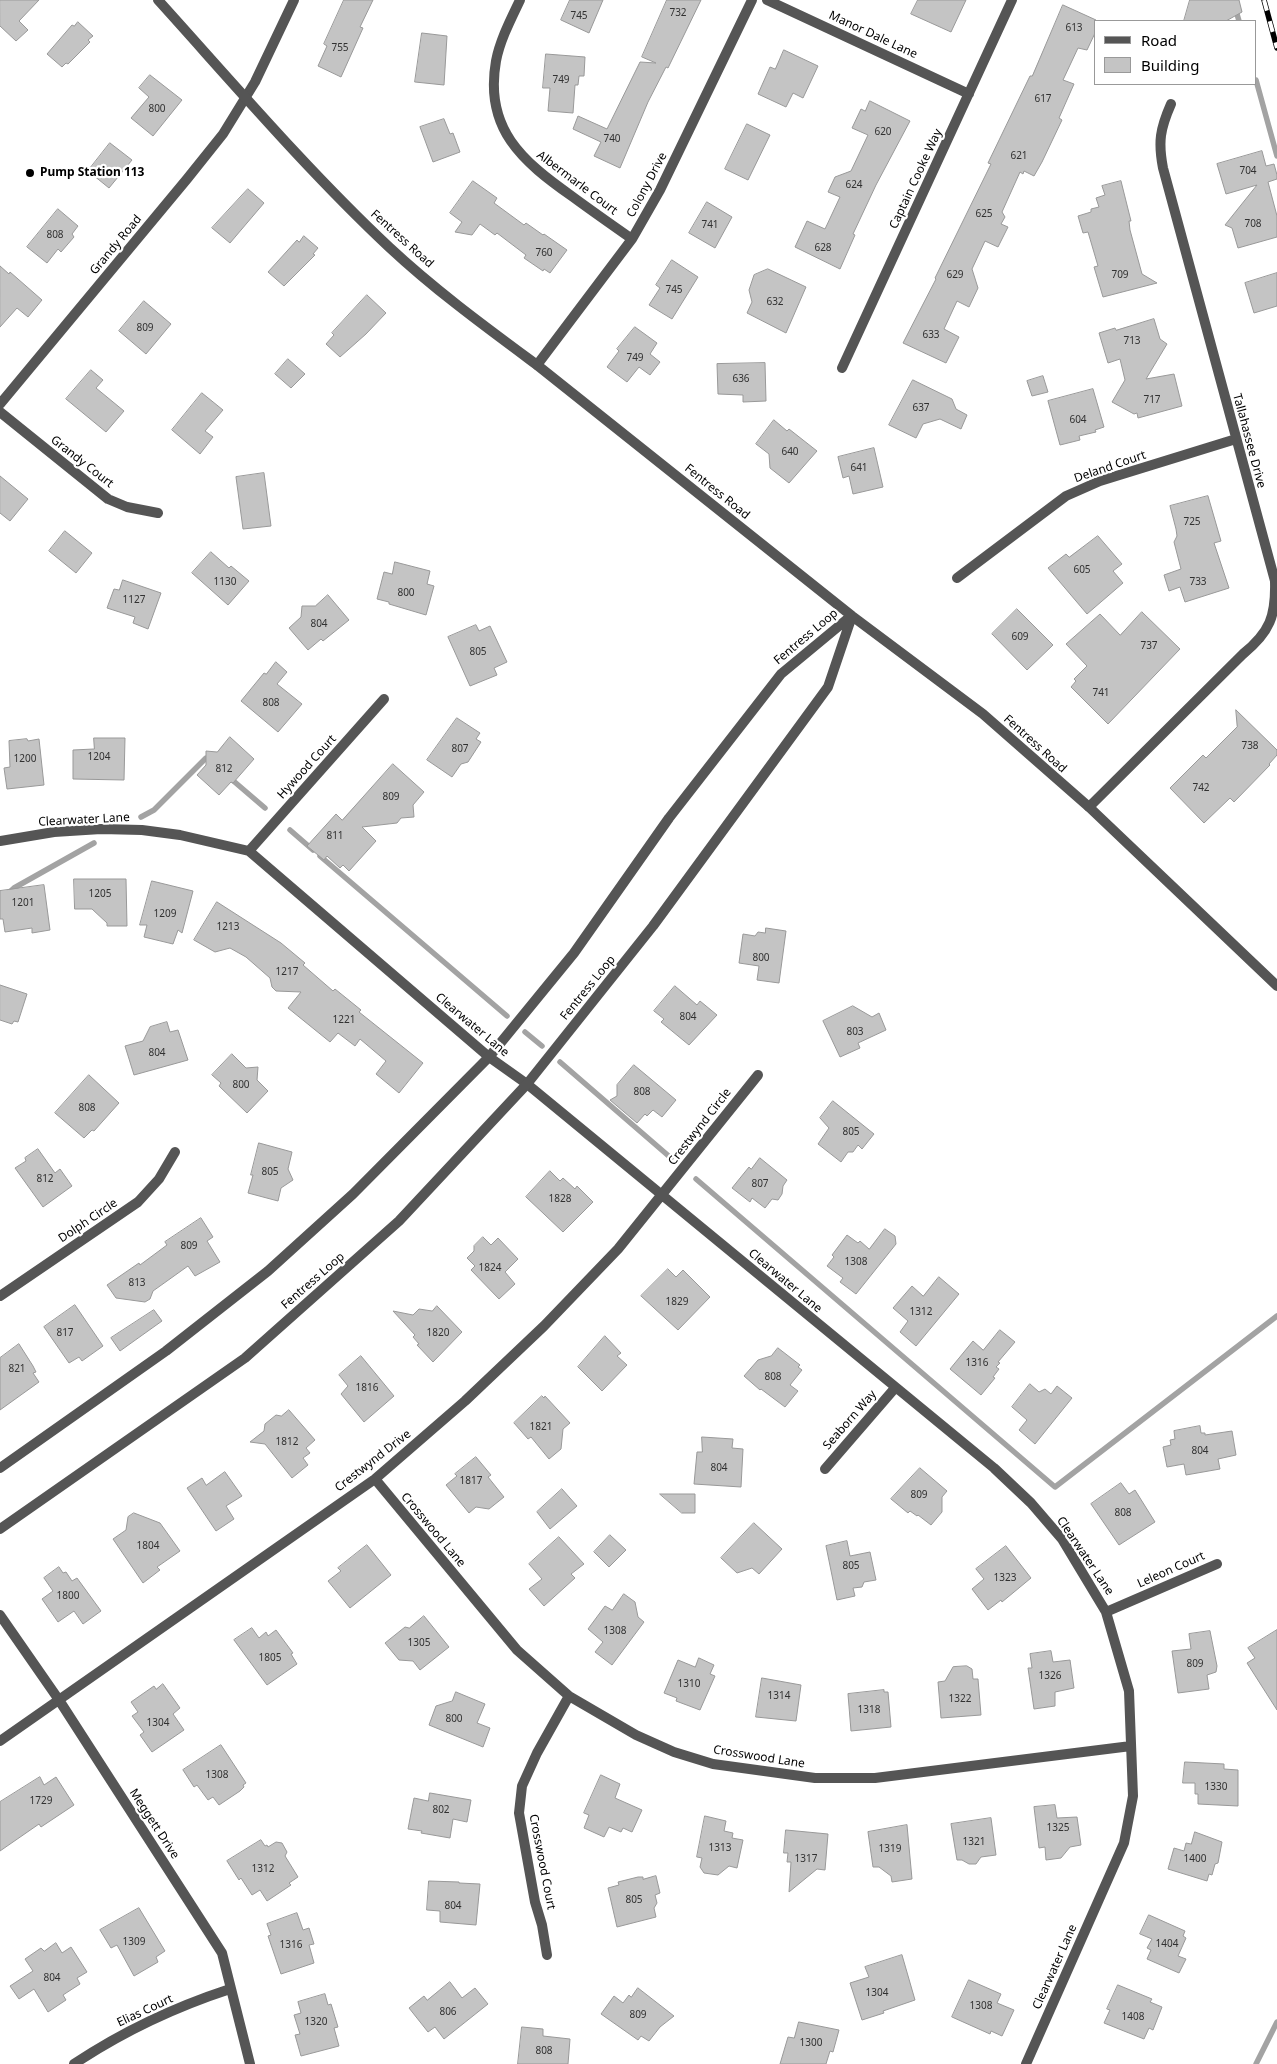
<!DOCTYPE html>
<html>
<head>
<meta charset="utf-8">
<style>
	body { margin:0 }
	#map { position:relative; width:1277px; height:2064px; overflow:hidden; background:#fff; font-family:"Noto Sans",sans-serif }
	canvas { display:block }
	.legend { position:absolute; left:1094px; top:20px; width:162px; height:65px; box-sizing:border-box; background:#fff; border:1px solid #999; margin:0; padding:6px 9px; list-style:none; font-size:15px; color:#000 }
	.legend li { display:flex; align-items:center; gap:10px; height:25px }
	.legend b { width:25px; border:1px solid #999 }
</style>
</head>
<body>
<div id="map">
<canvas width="1277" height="2064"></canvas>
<ul class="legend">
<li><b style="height:6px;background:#555"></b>Road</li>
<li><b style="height:14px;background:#c4c4c4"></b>Building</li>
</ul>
</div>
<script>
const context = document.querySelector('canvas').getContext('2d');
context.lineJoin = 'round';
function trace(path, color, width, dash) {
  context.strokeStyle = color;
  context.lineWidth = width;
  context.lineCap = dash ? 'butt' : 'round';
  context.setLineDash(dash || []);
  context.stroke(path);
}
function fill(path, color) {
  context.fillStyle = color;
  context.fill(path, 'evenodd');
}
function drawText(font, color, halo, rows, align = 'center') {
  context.font = font + ' "Noto Sans",sans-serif';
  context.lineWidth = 4.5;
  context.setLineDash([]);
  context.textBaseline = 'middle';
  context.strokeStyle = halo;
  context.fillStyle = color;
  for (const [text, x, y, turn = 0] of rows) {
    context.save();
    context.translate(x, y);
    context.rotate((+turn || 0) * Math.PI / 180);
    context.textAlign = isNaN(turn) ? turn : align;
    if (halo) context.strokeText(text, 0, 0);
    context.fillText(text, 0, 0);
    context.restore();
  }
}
trace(new Path2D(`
	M1233,0l6,21
	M1256,80l21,76
	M230,778l35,30
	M141,817l13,-7 52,-52 5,4
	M290,830l23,20
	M320,856l187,160
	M0,901l14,-13 80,-45
	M525,1032l17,14
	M560,1062l111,96
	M696,1179l359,308 222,-171
	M1256,2064l21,-42`), '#a3a3a3', 5.5);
const building = new Path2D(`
	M0,0h39l-20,21 9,9 -12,11 -16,-15z
	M344,0h29l-13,27 3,1 -22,49 -23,-11 9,-20 -3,-2z
	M570,0h33l-14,33 -28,-13z
	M667,0h34l-33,68 -2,-1 -18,35 -28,66 -26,-12 7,-14 -28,-13 5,-13 29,13 33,-67 16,1 -14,-6z
	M918,0h48l-15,32 -40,-18z
	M1190,0h49l3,12 -16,9h-42z
	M1063,5l33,15v11l-9,19 -9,-2 -15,32 11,4 -15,34 3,2 -20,42 -8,14 -10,-5 -1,3 -3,-2 -18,40 3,5 -4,7 7,3 -10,20 -13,-6 -13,28 6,19 -9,19 -12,-6 -13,28 15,8 -13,26 -43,-20 33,-64 -1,-1 56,-114 -3,-1 42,-87h2z
	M78,22l15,14 -5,4 2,2 -22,22 -2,-1 -4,4 -15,-13 25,-29 2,1z
	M422,33l25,3 -3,49 -29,-3z
	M784,50l34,16 -15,32 -10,-5 -7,14 -28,-13 12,-27 5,2z
	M546,54l39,3 -1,19h-5l-1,9h-3l-2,28 -25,-2 2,-23h-7z
	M150,75l32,25 -29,36 -22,-18 18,-21 -10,-9z
	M870,101l40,20 -34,64 -23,49 2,1 -15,34 -45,-22 12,-26 18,8 15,-32 -12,-5 7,-15 16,-6 17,-36 -16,-7 9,-19 4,2z
	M444,119l6,15 3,-1 7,19 -27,10 -13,-35z
	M747,124l23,11 -22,45 -23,-11z
	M110,143l22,17 -23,28 -21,-17z
	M1262,151l4,15 8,-2 3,11v4l-9,3 9,34v21l-39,11 -6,-20 -7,-3 32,-40 -31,9 -9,-30z
	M473,181l24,17 -3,5 30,22 2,-2 17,12 1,-1 23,16 -17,23 -6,-4 -1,2 -19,-13 2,-3 -29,-22 -2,2 -15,-11 -8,11 -17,-3 7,-10 -12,-9z
	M1121,181l10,40h-2l1,9 12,44 15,9 -54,14 -9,-30 4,-1 -10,-34 -5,1 -5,-17 13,-4v-3l8,-2 -3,-9 9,-3 -3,-9z
	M248,189l16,14 -34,40 -18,-15z
	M707,202l25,15 -17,31 -26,-15z
	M58,209l20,17 -6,8 2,3 -13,15 -3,-3 -11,14 -20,-16z
	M304,236l14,12 -5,6 2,1 -31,31 -16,-14 29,-32 2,2z
	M672,260l26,17 -26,42 -23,-14 11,-17 -4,-3z
	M0,266l9,8 1,-2 32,28 -14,17 -11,-9 -17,19z
	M768,269l38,18 -20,46 -39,-20 5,-11 -3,-12 5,-15z
	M1277,273v33l-23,7 -9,-30z
	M367,295l19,18 -20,21 -26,23 -14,-13 8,-9 -2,-2z
	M144,301l27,23 -25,30 -27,-23z
	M1154,319l6,20 7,5 -21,35 28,-5 8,32 -44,12 -1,-5 -3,1 -22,-12 13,-22 -5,-21 -12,4 -9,-30 16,-5 1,2z
	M635,327l22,16 -7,11 10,8 -10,13 -11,-8 -12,15 -20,-15 12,-16 -2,-2z
	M288,359l17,15 -14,14 -16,-14z
	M765,363l1,38 -23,1v-7l-25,-1 -1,-30z
	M91,370l12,10 -7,8 28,23 -18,21 -40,-33z
	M1043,376l5,16 -16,4 -5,-15z
	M913,380l39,19 4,10 11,6 -6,14 -21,-10 -17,5 -7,14 -27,-13z
	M1093,389l11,38 -9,3 1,2 -17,4 1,4 -20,5 -12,-44z
	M202,393l21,17 -18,21 8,6 -13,17 -28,-24z
	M774,420l13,11 2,-2 28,22 -28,32 -19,-15 -1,-14 -13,-10z
	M874,448l9,39 -30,7 -4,-18 -6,2 -5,-21z
	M264,473l7,53 -28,3 -7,-52z
	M0,476l28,23 -18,22 -10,-8z
	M1208,496l13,45 -7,2 15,45 -44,14 -5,-15 -11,4 -5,-16 17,-6 -7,-27 3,-6 -1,-7 -6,-23z
	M65,531l27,22 -16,20 -27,-22z
	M1098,536l24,28 -9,7 10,12 -36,31 -39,-46 18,-14 3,3z
	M211,552l18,16 2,-2 18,15 -21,24 -36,-32z
	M395,562l35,9 -3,13 7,2 -8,29 -37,-11v-2l-12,-3 7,-27 8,2z
	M123,580l38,13 -13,36 -15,-6 2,-6 -28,-9 7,-19 5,1z
	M328,595l21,25 -26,21 -2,-2 -13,11 -19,-22 12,-11 1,-11h13z
	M1017,609l36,36 -26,25 -35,-36z
	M1142,612l38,37 -72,75 -37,-37 5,-6 -2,-2 13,-13 -21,-22 34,-30 20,21z
	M476,625l3,6 11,-5 17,36 -13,6 3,7 -27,11 -22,-49z
	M276,662l11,10 -10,12 25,20 -24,28 -37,-31 23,-28 2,1z
	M1236,710l41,40v5l-8,9 1,1 -36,37 -4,-4 -26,25 -34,-35 33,-33 3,3 31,-31z
	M457,718l23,15 -4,6 5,3 -13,20 -7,2 -9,13 -25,-17z
	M230,737l24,22 -21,24 -2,-1 -12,13 -22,-20 9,-10v-14l11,1z
	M94,738h31l-1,42 -51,-1v-29l21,-1z
	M27,739l1,2 11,-2 5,46 -37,4 -3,-21 6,-1 -1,-26z
	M393,764l31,28 -11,13 1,12 -13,1 -4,5 -35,4 14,14 -27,30 -6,-6 -3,3 -13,-12 -3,4 -17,-14 29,-32 6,6z
	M74,879h52l1,47h-20v-3l-15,-14h-17z
	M152,881l41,10 -11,42 -4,-3 -5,14 -29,-7 3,-12h-7z
	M44,885l6,45 -18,3v-5l-27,4 -2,-13h-3v-28z
	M217,902l64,41 24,20 -2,2 30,26 2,-2 26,21 -2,2 64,51 -24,30 -23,-19 10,-13 -26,-22 -5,7 -17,-13 -8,9 -42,-34 13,-16 -25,-1 -4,-4 -2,-9 -24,-21 -16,-9 -15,4 -21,-12z
	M766,928l20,3 -7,52 -22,-3 2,-14 -20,-3 4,-29 12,2 3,-4 7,1z
	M0,985l27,9 -9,28 -4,-1 -2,3 -12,-4z
	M675,986l22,19 3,-4 17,14 -28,30 -28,-23 3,-3 -10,-8z
	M853,1006l19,11 7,-4 7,17 -28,13 2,5 -20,9 -17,-36z
	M167,1022l3,10 8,-2 10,30 -54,15 -9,-29 18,-5 7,-14z
	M232,1054l14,14 12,-1 -1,13 11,11 -21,22 -28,-27 2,-3 -9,-8z
	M634,1065l42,35 -14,17 -9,-7 -6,6 -2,-2 -8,9 -27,-23 7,-4v-11z
	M89,1075l30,28 -25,28 -2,-1 -8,8 -29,-25z
	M833,1101l41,33 -12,15 -4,-4 -5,7h-5l-7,10 -23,-18 11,-16 -9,-10z
	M259,1143l33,9 -4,17 5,11 -12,8 -3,13 -30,-8 5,-18h-2z
	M38,1149l17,24 5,-4 12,17 -29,21 -28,-39 11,-7 -1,-3z
	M760,1158l27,22 -4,6 -1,8 -4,6 -6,-1 -7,9 -13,-10 -2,4 -18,-14 17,-21 2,2z
	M550,1171l10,10 3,-3 12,11 2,-3 16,16 -30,30 -37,-35z
	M201,1218l12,19 -6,4 13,21 -25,14 -7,-10 -35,25 -3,8 -5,3 -29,-4 -9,-13 32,-22 1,2 27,-20 -2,-3z
	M885,1229l10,7 1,8 -40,50 -16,-12 3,-4 -16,-12 7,-9 -2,-2 15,-20 11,8 2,-2 9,8z
	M483,1237l8,8 7,-7 20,21 -13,13 10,12 -16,15 -28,-29 4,-4 -8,-8 7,-7v-5z
	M668,1269l8,8 7,-7 27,27 -32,33 -37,-34z
	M939,1277l20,17 -43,52 -16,-14 8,-11 -15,-13 19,-22 11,10z
	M75,1305l28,41 -21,15 -3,-4 -10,6 -25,-36z
	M437,1306l25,26 -29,30 -16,-17 2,-1 -6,-7 2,-2 -22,-24 20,4 6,-6 13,2z
	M154,1310l8,11 -42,30 -9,-13z
	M1000,1330l15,12 -17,20 2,1 -4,4 3,2 -6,8 2,1 -14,17 -31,-26 23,-28 10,9z
	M605,1336l16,17 -4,3 10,9 -25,26 -24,-24z
	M19,1344l14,22 3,6 -3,1 6,9 -39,28v-52z
	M778,1348l22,17 -2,2 4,3 -12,15 8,6 -13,16 -24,-18 -1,1 -16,-14 14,-16 13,-4z
	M361,1356l33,40 -30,26 -23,-28 7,-8 -9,-11z
	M1030,1384l9,8 6,-3 6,5 6,-8 15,12 -37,46 -16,-14 8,-10 -15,-13z
	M542,1396l2,2 1,-2 25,27 -7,6 -2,20 -12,10 -18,-22 -3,2 -14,-16z
	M289,1410l26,30 -9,8 4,5 -7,5 5,7 -16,13 -27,-34 -15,-2 14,-11 1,-7 11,-9 5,1z
	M1200,1426l1,7h4v2l27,-4 4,24 -18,4 2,10 -34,6 -2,-11 -17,3 -4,-20 8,-2 -1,-5 5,-1 -1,-8z
	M702,1437l31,2 -1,9 11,1 -2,38 -47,-3 3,-32h5z
	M476,1457l15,18 -3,2 16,20 -15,12 -13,-2 -7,6 -23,-28 11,-9 -2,-2z
	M920,1468l27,23 -5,6v15l-11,13 -13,-10 -1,1 -7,-5 -2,2 -17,-14z
	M225,1472l17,24 -16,10 8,13 -18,12 -29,-43 15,-10 4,7z
	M1121,1483l8,11 6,-4 20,32 -36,23 -28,-41z
	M562,1489l15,17 -27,23 -13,-17z
	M660,1494h35v19h-13z
	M134,1513l26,10 20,28 -23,16 3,3 -17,13 -30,-44 13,-9 2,-13z
	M754,1523l28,26 -23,25 -7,-6 -15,5 -16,-15z
	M610,1535l16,15 -17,17 -15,-15z
	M559,1537l25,27 -13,10 4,4 -31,28 -15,-17 13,-10 -13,-15z
	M847,1541l3,15 20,-4 6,28 -12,2 -2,5 -9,1 2,8 -18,4 -11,-54z
	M367,1545l24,30 -41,33 -22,-27 13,-10 -3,-3z
	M1006,1546l25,32 -29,24 -1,-2 -13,10 -16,-21 12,-10 -8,-10z
	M59,1567l4,6 3,-1 6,9 5,-3 24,33 -18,13 -9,-13 -16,11 -16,-23 11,-8 -9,-13z
	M624,1594l11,8 3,15 6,5 -32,43 -17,-13 8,-10 -15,-13 17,-23 7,4z
	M424,1616l25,31 -29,23 -7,-9 -14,-1 -14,-17 20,-16 4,1z
	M252,1628l7,10 7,-6 2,4 8,-6 17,23 -2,1 6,10 -30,21 -33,-45z
	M1277,1630v80l-30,-47 8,-5 -7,-10z
	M1210,1631l7,35 -1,6 -9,3 2,14 -31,4 -6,-42 19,-2 -2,-15z
	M1051,1651l2,11 17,-2 4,28 -19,4v14l-21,3 -6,-41h4l-2,-14z
	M699,1658l15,7 -4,9 5,2 -15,34 -24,-9 1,-3 -13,-5 14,-33 17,7z
	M967,1666l5,3 1,10h5l3,36 -40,3 -3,-36 7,-1 8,-14z
	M762,1678l39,7 -5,36 -40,-4z
	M163,1684l17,24 -7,6 11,16 -32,22 -12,-17 4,-3 -12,-16 6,-4 -7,-10 23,-16 2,3z
	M884,1690v2h4l3,35 -40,4 -3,-37z
	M456,1692l29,12 -8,19 13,5 -7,19 -54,-22 7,-19 16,-5z
	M221,1745l25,38 -3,2 1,2 -4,4 -21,14 -6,-8 -5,3 -11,-15 -3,2 -11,-17z
	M1185,1762l39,2v5l14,1v36l-40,-2v-10h-3v-11h-12z
	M601,1775l19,9 -5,14 27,12 -10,22 -9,-4 -2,4 -12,-5 -5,10 -20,-9 5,-13 -5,-2z
	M40,1777l4,8 12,-8 18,28 -33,22 -2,-3 -39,27v-49z
	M430,1793l41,7 -4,22 -14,-3 -3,19 -29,-5 1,-2 -14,-2 6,-31 14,3z
	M1055,1805l2,13 20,-1 4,28 -11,2 -9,11 -15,2 -1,-13 -6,1 -5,-41z
	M705,1816l21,5 -2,10 9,2 -1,5 11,2 -6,28 -8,-2 -11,9 -14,-2 -4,-6 2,-9 -5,-1z
	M991,1818l5,37 -15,2 -5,7h-7l-7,-4h-5l-6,-36z
	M907,1825l5,54 -20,3 -1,-6 -12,-9h-6l-5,-35z
	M786,1830l42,4 -3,36 -8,-1 -28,23 2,-30h-4l1,-9h-4z
	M1195,1832l27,10 -4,21 -3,1 -3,11 -3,-1 -2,7 -39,-12 6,-21 10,3 2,-8 5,1z
	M261,1840l4,6 2,-1 1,2 8,-5 6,1 5,9 -2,4 13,21 -9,6 2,2 -24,16 -7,-11 -8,5 -11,-17 -2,2 -12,-19z
	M656,1876l4,17 -5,2 2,8 -3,5 2,9 -39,10 -9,-39 11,-3 -1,-3 20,-5h5v2z
	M429,1881l30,1v1l21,1 -4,41 -36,-3v-11l-13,-1z
	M139,1908l26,43 -9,6 2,5 -24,14 -17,-31 -6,3 -11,-18z
	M297,1913l6,17 6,-2 5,16 -5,1 5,18 -33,11 -13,-38 3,-1 -4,-11z
	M1149,1915l36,16 -2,5 3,2 -8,18 8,3 -7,14 -32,-14 4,-9 -4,-2 5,-9 -12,-5z
	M56,1943l6,10 9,-6 16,25 -10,6 3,6 -17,11 3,5 -18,12 -14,-23 -15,10 -9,-13 23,-15 -8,-12 16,-11 3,3z
	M902,1955l13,45 -32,11 1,2 -22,7 -12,-37 19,-6 -4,-10z
	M969,1980l32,14 -4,9 17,7 -12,26 -11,-5 -1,3 -38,-17z
	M450,1982l12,16 13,-10 13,16 -44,35 -9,-12 -7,5 -19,-24 15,-12 3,4z
	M1118,1985l34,14 -2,3 12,5 -9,23 -4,-2 -5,11 -40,-16 6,-13 -3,-1z
	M638,1988l36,28 -14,11 -11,14 -8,-5 -3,4 -37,-26 13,-18 9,7 6,-8 2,2z
	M325,1994l3,11 3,-1 7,23 -4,1 5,18 -38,10 -6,-21 5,-1 -6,-19 7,-2 -3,-11z
	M799,2022l40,8 -6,22 -3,-1 -4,13h-46l8,-27 6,1z
	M522,2027l21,2v7l27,3 -2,25h-50z`);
fill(building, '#c4c4c4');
trace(building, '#999', 1);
trace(new Path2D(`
	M520,0c-9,19 -20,40 -24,61 -12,68 26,100 77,136 19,14 39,28 59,42
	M767,0l202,94
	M537,365l95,-126 28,-49 92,-190
	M842,368l170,-368
	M0,404l187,-225 36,-45 32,-52 39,-82
	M0,412l108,87 19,8 31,6
	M957,578l109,-82 34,-15 136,-42
	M1089,807l154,-153c27,-22 33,-38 32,-73l-112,-413c-5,-26 -3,-39 8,-64
	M0,841l54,-9 47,-3 41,1 38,5 69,16 240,206 38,27 467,384 37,35 31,36 44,73 23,79 4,105 -9,47 -98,221
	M249,851l135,-152
	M0,1296l138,-94 21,-23 16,-27
	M825,1469l70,-81
	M375,1479l142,171 52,46 67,39 38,17 39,12 102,14h60l256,-32
	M1106,1612l111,-48
	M0,1615l59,85 163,253 28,111
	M0,1741l375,-262 90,-78 79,-75 74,-77 140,-174
	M547,1955l-5,-30 -7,-23 -16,-89 3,-27 15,-33 32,-57
	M74,2064c48,-32 101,-57 156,-75`), '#555', 10);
trace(new Path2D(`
	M158,0c75,83 149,170 231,247 46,43 98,81 148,118l315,251 131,98 106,93 188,179
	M0,1468l166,-117 102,-80 85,-77 136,-137 85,-104 95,-135 112,-144 70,-58
	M0,1529l245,-171 154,-137 128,-137 126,-158 175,-239 24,-71`), '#555', 10);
const rail = new Path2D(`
	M1264,0l13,48`);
trace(rail, '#000', 5.5);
trace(rail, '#fff', 4, [11]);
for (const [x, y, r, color] of [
	[30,173,5,"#000"]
]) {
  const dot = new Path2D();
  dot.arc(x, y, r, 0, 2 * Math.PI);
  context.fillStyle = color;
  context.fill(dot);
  trace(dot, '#fff', 2);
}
drawText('10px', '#313131', null, [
	["732",678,13],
	["745",579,16],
	["613",1074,28],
	["755",340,48],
	["749",561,80],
	["617",1043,99],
	["800",157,109],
	["620",883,132],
	["740",612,139],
	["621",1019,156],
	["704",1248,171],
	["624",854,185],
	["625",984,214],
	["708",1253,224],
	["741",710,225],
	["808",55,235],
	["628",823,248],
	["760",544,253],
	["629",955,275],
	["709",1120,275],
	["745",674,290],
	["632",775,302],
	["809",145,328],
	["633",931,335],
	["713",1132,341],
	["749",635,358],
	["636",741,379],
	["717",1152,400],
	["637",921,408],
	["604",1078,420],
	["640",790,452],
	["641",859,468],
	["725",1192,522],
	["605",1082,570],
	["1130",225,582],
	["733",1198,582],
	["800",406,593],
	["1127",134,600],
	["804",319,624],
	["609",1020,637],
	["737",1149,646],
	["805",478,652],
	["741",1101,693],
	["808",271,703],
	["738",1250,746],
	["807",460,749],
	["1204",99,757],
	["1200",25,759],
	["812",224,769],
	["742",1201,788],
	["809",391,797],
	["811",335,836],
	["1205",100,894],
	["1201",23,903],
	["1209",165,914],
	["1213",228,927],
	["800",761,958],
	["1217",287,972],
	["804",688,1017],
	["1221",344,1020],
	["803",855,1032],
	["804",157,1053],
	["800",241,1085],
	["808",642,1092],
	["808",87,1108],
	["805",851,1132],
	["805",270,1172],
	["812",45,1179],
	["807",760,1184],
	["1828",560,1199],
	["809",189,1246],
	["1308",856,1262],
	["1824",490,1268],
	["813",137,1283],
	["1829",677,1302],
	["1312",921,1312],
	["817",65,1333],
	["1820",438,1333],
	["1316",977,1363],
	["821",17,1369],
	["808",773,1377],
	["1816",367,1388],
	["1821",541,1427],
	["1812",287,1442],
	["804",1200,1451],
	["804",719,1468],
	["1817",471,1481],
	["809",919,1495],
	["808",1123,1513],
	["1804",148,1546],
	["805",851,1566],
	["1323",1005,1578],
	["1800",68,1596],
	["1308",615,1631],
	["1305",419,1643],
	["1805",270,1658],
	["809",1195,1664],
	["1326",1050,1676],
	["1310",689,1684],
	["1314",779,1696],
	["1322",960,1699],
	["1318",869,1710],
	["800",454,1719],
	["1304",158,1723],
	["1308",217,1775],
	["1330",1216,1787],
	["1729",41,1801],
	["802",441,1810],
	["1325",1058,1828],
	["1321",974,1842],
	["1313",720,1848],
	["1319",890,1849],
	["1317",806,1859],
	["1400",1195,1859],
	["1312",263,1869],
	["805",634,1900],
	["804",453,1906],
	["1309",134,1942],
	["1404",1167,1944],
	["1316",291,1945],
	["804",52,1978],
	["1304",877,1993],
	["1308",981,2006],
	["806",448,2012],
	["809",638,2015],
	["1408",1133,2017],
	["1320",316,2022],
	["1300",811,2043],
	["808",544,2051]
]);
drawText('12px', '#000', '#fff', [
	["Manor Dale Lane",873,35,25],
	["Captain Cooke Way",916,179,-65],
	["Albermarle Court",577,183,37],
	["Colony Drive",647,185,-62],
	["Fentress Road",402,239,42],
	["Grandy Road",116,245,-50],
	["Tallahassee Drive",1249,441,75],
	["Grandy Court",82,462,38],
	["Deland Court",1110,467,-19],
	["Fentress Road",717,492,39],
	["Fentress Loop",806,637,-40],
	["Fentress Road",1035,744,42],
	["Hywood Court",307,767,-48],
	["Clearwater Lane",84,820,-3],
	["Fentress Loop",588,988,-51],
	["Clearwater Lane",472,1025,40],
	["Crestwynd Circle",700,1127,-52],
	["Dolph Circle",88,1221,-34],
	["Fentress Loop",313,1281,-41],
	["Clearwater Lane",785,1281,40],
	["Seaborn Way",850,1420,-49],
	["Crestwynd Drive",373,1461,-38],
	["Crosswood Lane",433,1530,50],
	["Clearwater Lane",1085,1556,56],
	["Leleon Court",1171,1570,-24],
	["Crosswood Lane",759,1757,9],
	["Meggett Drive",154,1824,57],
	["Crosswood Court",542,1862,79],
	["Clearwater Lane",1055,1967,-66],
	["Elias Court",145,2011,-25]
]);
drawText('bold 12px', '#000', '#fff', [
	["Pump Station 113",40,173]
], 'left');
</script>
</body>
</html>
